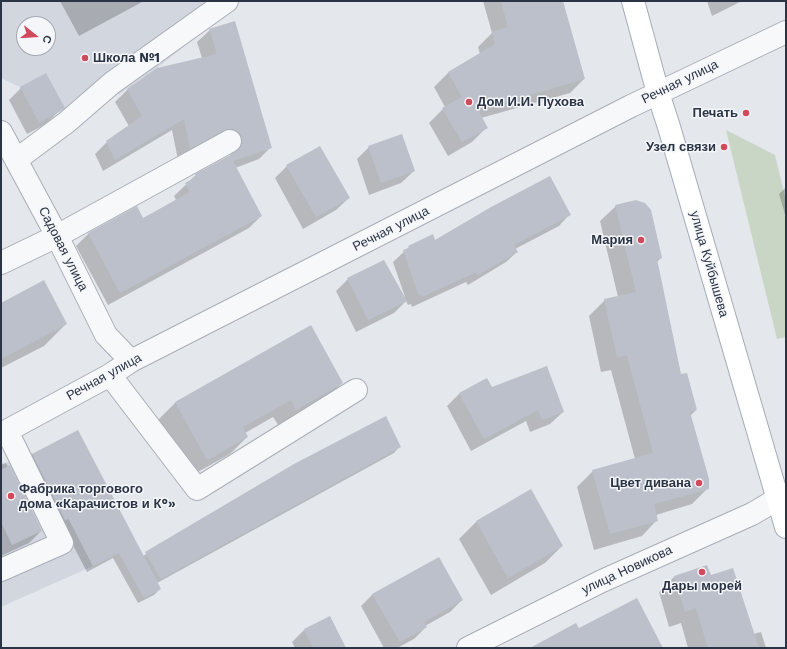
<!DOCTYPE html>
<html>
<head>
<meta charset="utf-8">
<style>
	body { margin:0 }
	#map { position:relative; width:787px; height:649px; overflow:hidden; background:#e4e7ec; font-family:"Work Sans",sans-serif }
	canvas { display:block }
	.frame { position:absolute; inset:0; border:2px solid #2b3445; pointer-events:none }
	.north { position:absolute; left:16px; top:16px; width:40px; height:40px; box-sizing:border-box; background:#f4f6f9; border:1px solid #a4a8b1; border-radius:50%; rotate:107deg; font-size:11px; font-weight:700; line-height:16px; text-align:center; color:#2b3445 }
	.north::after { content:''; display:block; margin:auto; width:14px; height:18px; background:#d1495b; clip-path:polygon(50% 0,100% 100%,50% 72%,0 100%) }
</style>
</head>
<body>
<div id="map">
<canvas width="787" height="649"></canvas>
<div class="frame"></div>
<div class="north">С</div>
</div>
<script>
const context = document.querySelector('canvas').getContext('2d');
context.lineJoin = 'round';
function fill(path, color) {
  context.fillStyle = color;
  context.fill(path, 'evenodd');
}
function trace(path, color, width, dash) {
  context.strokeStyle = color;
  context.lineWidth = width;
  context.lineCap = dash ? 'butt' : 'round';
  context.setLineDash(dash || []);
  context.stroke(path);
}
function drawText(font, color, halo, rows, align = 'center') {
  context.font = font + ' "Work Sans",sans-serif';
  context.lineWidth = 3;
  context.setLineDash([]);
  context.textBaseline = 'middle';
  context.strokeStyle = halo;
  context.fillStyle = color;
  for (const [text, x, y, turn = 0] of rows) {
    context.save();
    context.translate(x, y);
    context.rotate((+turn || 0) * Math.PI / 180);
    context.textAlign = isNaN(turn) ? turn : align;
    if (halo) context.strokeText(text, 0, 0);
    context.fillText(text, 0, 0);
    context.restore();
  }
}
fill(new Path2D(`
	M1,1h240l-84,67 -39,27 -6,-12 -73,40 -19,-36 -19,-9zM24,24h24v24h-24z
	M34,453l59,113 -92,41v-143z`), '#d2d6de');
fill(new Path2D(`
	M726,130l49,25 11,46v136l-9,2z`), '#c9d6c5');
fill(new Path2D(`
	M60,1h84l-65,35z
	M483,1h79l22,78 -14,14 -89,25 6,9 -15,15 -24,14 -19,-33 16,-16 -11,-20 14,-14 32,-19 -2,-7 14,-14z
	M707,1h35l-30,15z
	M210,30l61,117 -12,12 -24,9 26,48 -12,12 -141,77 -32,-59 12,-12 49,-26 6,11 33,-19 -2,-4 22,-21 34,-19 1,-2 -2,-6 -51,12 -6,-30 -69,41 -8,-17 12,-12 22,-16 -14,-24 12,-12 75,-32 -5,-16z
	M21,88l42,19 -17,17 -19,10 -18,-34z
	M369,147l45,24 -13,12 -32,12 -12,-36z
	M287,166l62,32 -13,12 -33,19 -28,-51z
	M786,187v31l-7,-24z
	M616,206l45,52 -4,4 23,113 16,35 -6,6 18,72 -16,16 -36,11 1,5 -15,16 -48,14 -17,-63 16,-16 42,-12 -24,-89 -10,2 -12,-56 16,-16 13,-3 -18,-76z
	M569,215l-10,11 -44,23 2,3 -11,10 -38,23 -2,-3 -54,25 -1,-3 -3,1 -2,-4 -12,12 -38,19 -20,-41 12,-12 56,19 1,-1 -12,-35 16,-15z
	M1,304l65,20 -22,22 -43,22z
	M310,327l32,56 -17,17 -46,26 -6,-9 -28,16 2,4 -17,17 -41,23 -31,-57 17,-17z
	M487,379l5,9 71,24 -13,12 -20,8 -4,-11 -55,30 -24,-45 12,-12z
	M400,446l-6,7 -237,130 3,6 -6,6 -16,8 -25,-45 -26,14 -25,-48 -35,-64 6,-6 110,102 152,-91z
	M6,463l35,68 -12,12 -28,13v-91z
	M531,491l31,55 -17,17 -54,32 -32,-56 17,-17z
	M710,576l43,58 8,-2 5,16h-78l-7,-25 -12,4 -10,-35 15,-15z
	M373,594l89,6 -12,12 -25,14 1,1 -12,12 -17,9h-13l-23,-42z
	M304,630l41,18h-50l-3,-6z`), '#0003');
fill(new Path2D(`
	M501,1h62l22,78 -107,31 10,18 -26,14 -20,-34 20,-11 -14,-25 47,-28 -3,-12 16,-5z
	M235,21l37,127 -39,13 29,55 -142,77 -32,-60 49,-27 6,12 47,-26 -5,-9 11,-6 -1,-3 41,-22 4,-4 2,-6 -1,-7 -4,-4 -7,-2 -6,1 -34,19 -6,-30 -69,41 -9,-19 36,-25 -15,-27 30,-21 60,-14 -8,-25z
	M46,73l19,35 -6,4 -20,11 -19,-36z
	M402,134l13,37 -34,12 -13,-37z
	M320,146l30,52 -34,19 -30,-52z
	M550,176l21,39 -57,30 4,7 -40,23 -2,-3 -54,25 -1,-3 -2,2 -16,-46 6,-2 -1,-2 25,-12 2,6 56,-33z
	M636,200l9,3 6,7 11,48 -5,1 24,115 6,-1 10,37 -7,2 19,67v10l-55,15 4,17 -48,13 -18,-64 61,-17 -26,-98 -10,2 -13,-58 32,-7 -21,-87z
	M384,260l23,41 -39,19 -21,-42z
	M44,280l23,44 -66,35v-56z
	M311,325l32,58 -47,27 -5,-10 -48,27 5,10 -41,23 -32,-58z
	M547,366l17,46 -22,8 -4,-10 -54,29 -25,-46 28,-15 5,9z
	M386,416l15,31 -240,132 -16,-27 149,-88z
	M78,430l83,159 -17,9 -25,-45 -26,13 -24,-47 -4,1 -33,-66z
	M10,465l32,66 -30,14 -11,-23v-52z
	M531,489l32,57 -55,32 -32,-57z
	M439,557l24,43 -39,22 3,5 -27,15 -28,-48z
	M707,565l4,10 22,-7 26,80h-51l-12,-40 -11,4 -11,-36z
	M637,598l26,50h-133l46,-25 3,5z
	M330,616l16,32h-33l-9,-19z`), '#bbc0ca');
const minor = new Path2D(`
	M1,132l56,104 49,99 25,26
	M16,160l51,-38 45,-39 115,-82
	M1,263l56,-27 173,-95
	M110,375l87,114 159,-99
	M1,434l109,-59 21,-14 500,-255 155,-74
	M1,570l61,-27 -55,-112
	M468,648l134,-67 150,-67 34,-20`);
const major = new Path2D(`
	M633,1l25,92 11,34 117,400`);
trace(minor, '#a9aeb7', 24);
trace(major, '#a3abb8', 24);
trace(minor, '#f7f8fa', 22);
trace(major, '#fff', 22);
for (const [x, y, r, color] of [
	[85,58,4,"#d1495b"],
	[469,102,4,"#d1495b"],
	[746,113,4,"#d1495b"],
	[724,147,4,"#d1495b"],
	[641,240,4,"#d1495b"],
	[699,483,4,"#d1495b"],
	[11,496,4,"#d1495b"],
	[702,572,4,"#d1495b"]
]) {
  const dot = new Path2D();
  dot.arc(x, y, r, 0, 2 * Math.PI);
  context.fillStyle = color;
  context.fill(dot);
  trace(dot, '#f4f6f9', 1.5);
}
drawText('bold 13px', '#2b3445', '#f4f6f9', [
	["Школа №1",93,58,"left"],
	["Дом И.И. Пухова",477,102,"left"],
	["Печать",738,113],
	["Узел связи",716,147],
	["Мария",633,240],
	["Цвет дивана",691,483],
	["Фабрика торгового",19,489,"left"],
	["дома «Карачистов и К°»",19,504,"left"],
	["Дары морей",702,586,"center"]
], 'right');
drawText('13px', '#2b3445', '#f4f6f9', [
	["Речная улица",680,82,-26],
	["Речная улица",391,229,-27],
	["Садовая улица",63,249,63],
	["улица Куйбышева",709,264,74],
	["Речная улица",104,377,-29],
	["улица Новикова",627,570,-25]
]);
</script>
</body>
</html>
